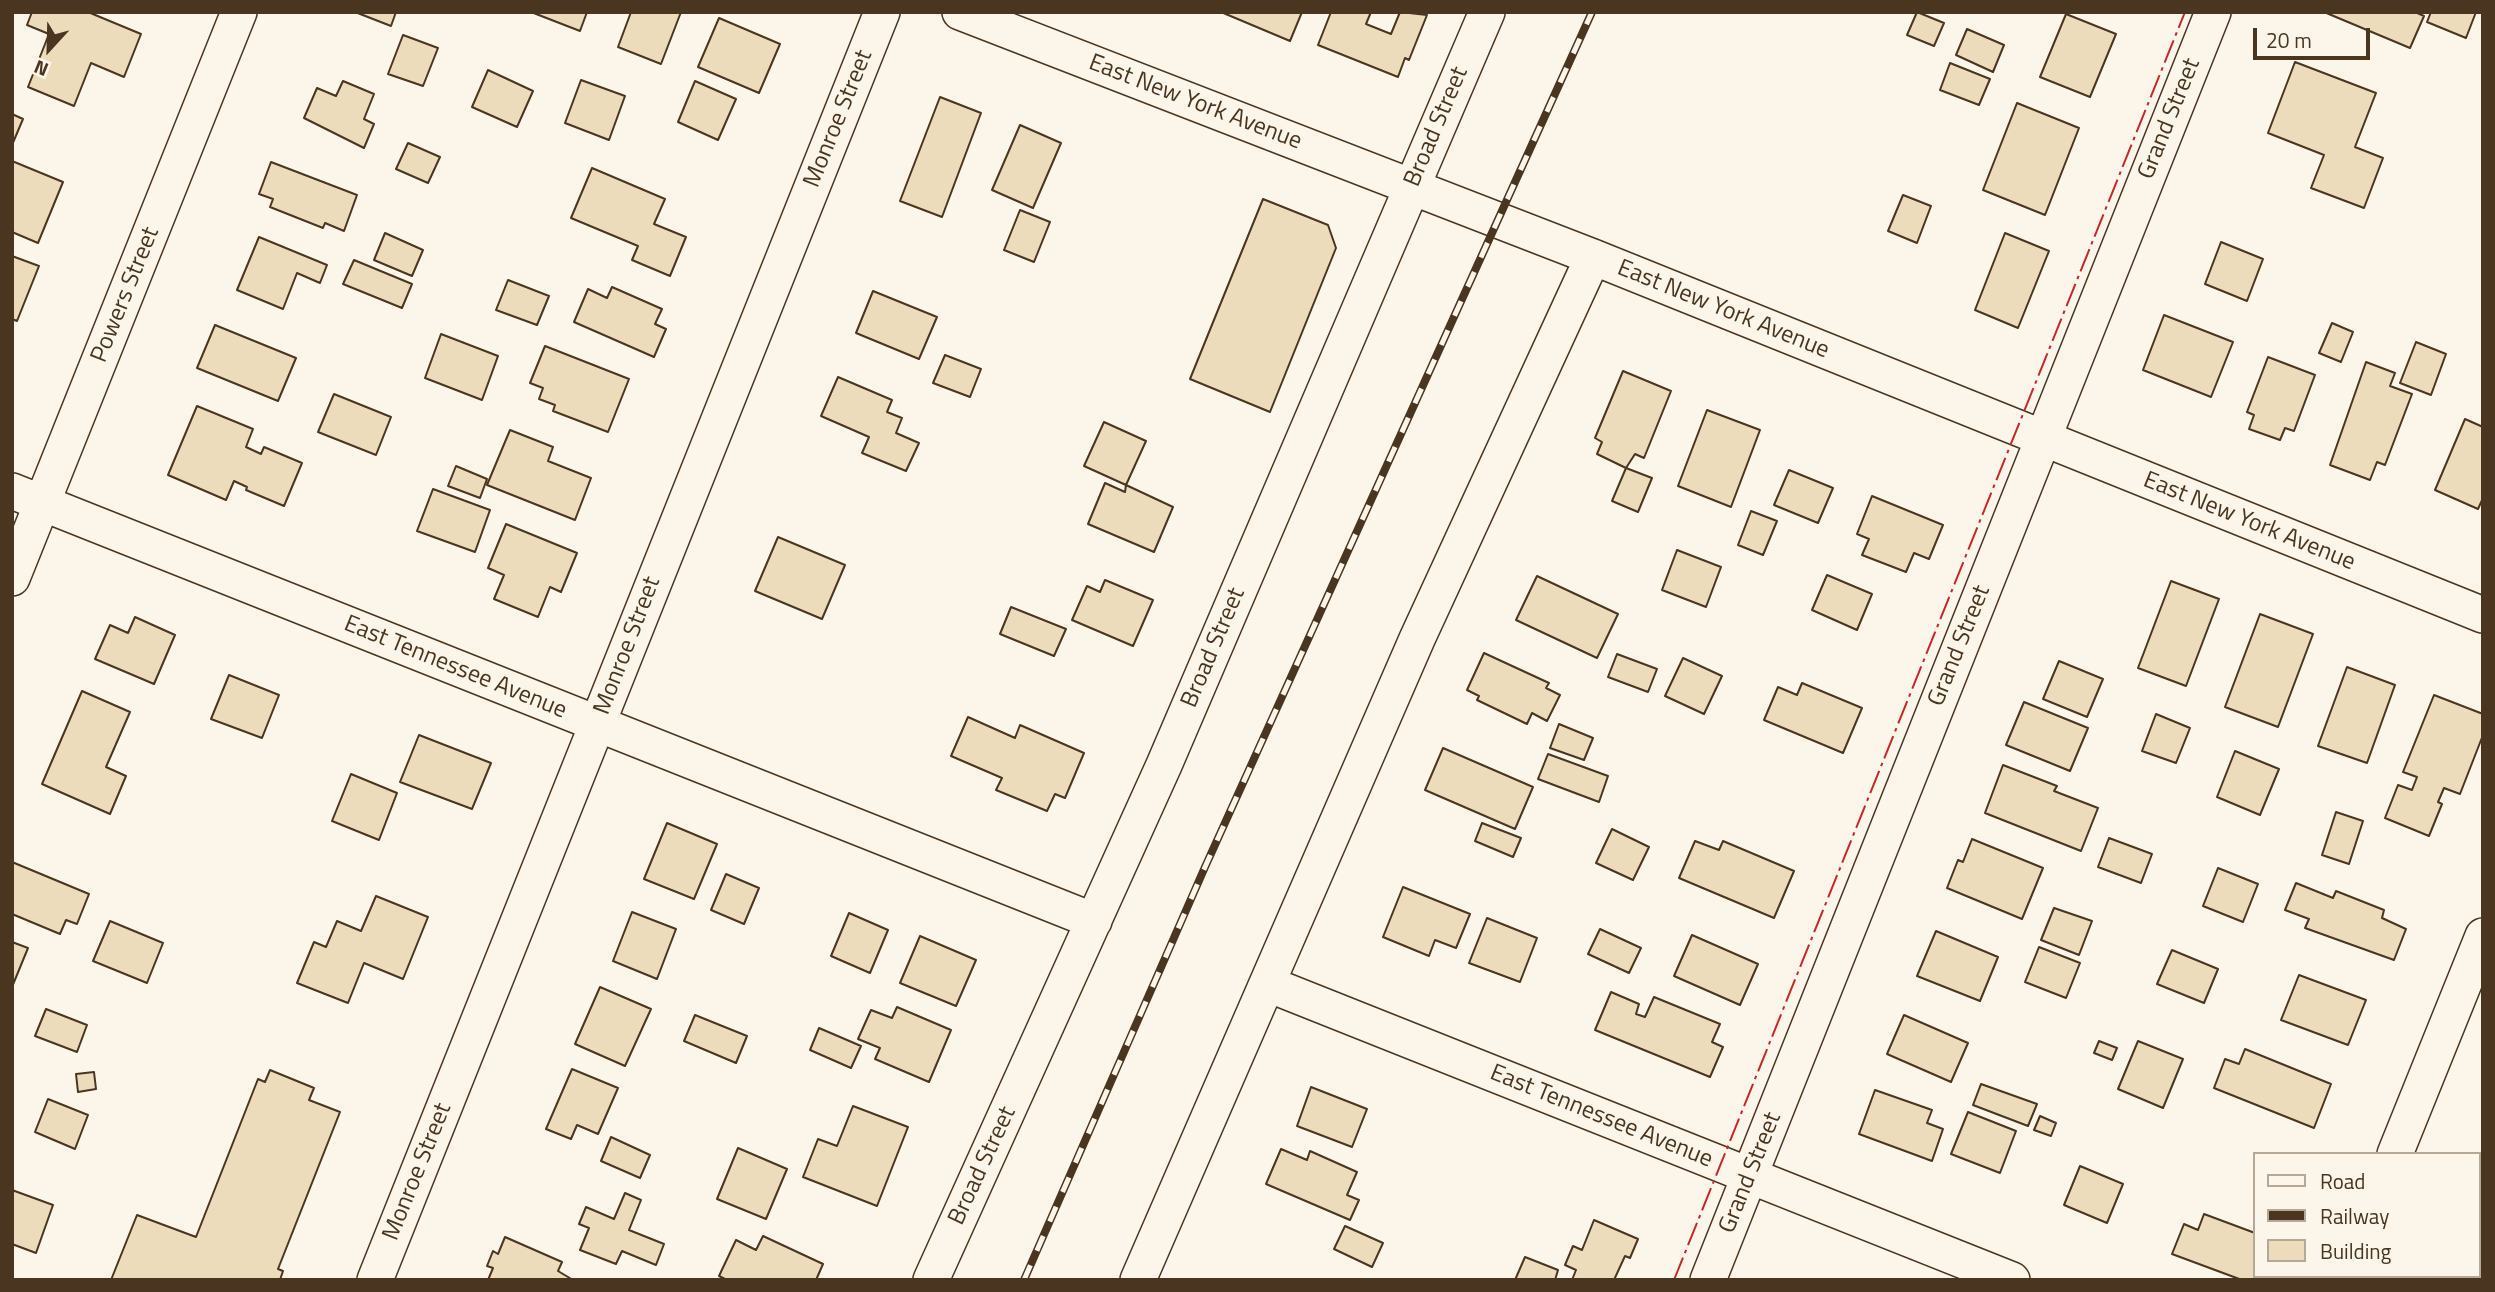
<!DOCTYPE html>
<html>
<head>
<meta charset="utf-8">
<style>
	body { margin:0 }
	#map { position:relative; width:2495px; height:1292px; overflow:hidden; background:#fbf6e9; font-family:"Titillium Web",sans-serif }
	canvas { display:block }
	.frame { position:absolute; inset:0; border:14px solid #4a3520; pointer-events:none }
	.legend { position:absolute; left:2253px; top:1152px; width:228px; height:126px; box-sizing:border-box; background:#fbf6e9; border:2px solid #b4a999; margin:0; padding:9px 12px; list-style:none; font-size:21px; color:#4a3520 }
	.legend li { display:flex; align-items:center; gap:14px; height:35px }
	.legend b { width:35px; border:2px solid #b4a999 }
	.north { position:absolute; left:14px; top:14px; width:70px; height:70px; -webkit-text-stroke:5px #fbf6e9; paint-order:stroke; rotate:202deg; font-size:19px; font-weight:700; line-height:28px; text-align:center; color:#4a3520 }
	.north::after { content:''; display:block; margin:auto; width:24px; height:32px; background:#4a3520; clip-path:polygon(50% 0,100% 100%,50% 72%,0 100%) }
	.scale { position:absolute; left:2253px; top:28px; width:117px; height:32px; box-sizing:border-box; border:4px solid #4a3520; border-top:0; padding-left:9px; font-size:21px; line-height:24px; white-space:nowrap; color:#4a3520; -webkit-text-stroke:5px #fbf6e9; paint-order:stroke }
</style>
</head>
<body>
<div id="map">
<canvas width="2495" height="1292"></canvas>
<div class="frame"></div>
<ul class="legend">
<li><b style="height:9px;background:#fbf6e9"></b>Road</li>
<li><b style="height:9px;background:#4a3520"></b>Railway</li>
<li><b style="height:19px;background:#ecdcbc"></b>Building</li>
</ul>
<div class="north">N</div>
<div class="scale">20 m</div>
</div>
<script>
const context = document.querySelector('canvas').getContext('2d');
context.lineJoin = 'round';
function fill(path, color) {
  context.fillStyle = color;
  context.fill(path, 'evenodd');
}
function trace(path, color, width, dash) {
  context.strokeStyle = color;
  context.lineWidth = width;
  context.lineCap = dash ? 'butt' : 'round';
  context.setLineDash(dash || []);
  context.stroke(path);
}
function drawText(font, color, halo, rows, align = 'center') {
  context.font = font + ' "Titillium Web",sans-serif';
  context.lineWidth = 5;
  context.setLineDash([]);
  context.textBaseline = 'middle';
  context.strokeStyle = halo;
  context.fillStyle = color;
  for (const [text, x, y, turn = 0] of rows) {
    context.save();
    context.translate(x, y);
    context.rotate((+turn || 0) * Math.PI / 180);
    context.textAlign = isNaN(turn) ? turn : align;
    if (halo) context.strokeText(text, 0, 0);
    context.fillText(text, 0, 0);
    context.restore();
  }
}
const building = new Path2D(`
	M32,12h56l53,22 -17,43 -33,-14 -17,43 -46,-19 21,-53 -22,-9z
	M355,12h41l-5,14z
	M531,12h56l-7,19z
	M631,12h50l-20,52 -43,-17z
	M1221,12h81l-12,29z
	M1331,12h40l-5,12 25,10 9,-22 27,3 -18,45 -4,-2 -7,19 -80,-32z
	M1917,12l27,11 -10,23 -27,-11z
	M2324,12h91l9,4 -14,32z
	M2431,12h45l-10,26 -39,-16z
	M2066,14l50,20 -26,63 -50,-20z
	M719,18l61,26 -21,49 -61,-26z
	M1967,29l37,16 -11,27 -37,-17z
	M403,35l35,13 -15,38 -35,-12z
	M2295,62l81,31 -21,54 28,11 -19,50 -53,-20 13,-33 -56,-22z
	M1950,63l40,16 -11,26 -39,-15z
	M488,70l45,21 -16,36 -45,-20z
	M581,80l44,16 -16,44 -44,-17z
	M343,81l31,13 -10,25 10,5 -10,24 -60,-30 13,-30 19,8z
	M695,81l41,18 -18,41 -40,-18z
	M940,97l41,16 -39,104 -42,-16z
	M2017,103l62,25 -34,87 -62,-25z
	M12,114l11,5 -11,26z
	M1020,125l41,18 -28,65 -41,-18z
	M408,143l32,14 -12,26 -32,-14z
	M12,161l51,21 -25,61 -26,-11z
	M271,162l86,33 -13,36 -19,-8 -2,5 -53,-21 3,-8 -14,-5z
	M592,168l73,31 -11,25 32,13 -16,39 -38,-16 6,-14 -67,-28z
	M1903,195l28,11 -14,37 -29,-12z
	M1263,199l65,26 8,23 -66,164 -80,-33z
	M1020,210l30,12 -16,40 -30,-12z
	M385,233l38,17 -11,26 -38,-16z
	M2005,233l44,18 -31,77 -43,-18z
	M259,237l68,28 -7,18 -23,-10 -14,36 -46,-19z
	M2221,242l42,17 -16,42 -42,-17z
	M12,256l27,10 -22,55 -5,-2z
	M354,260l58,24 -10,24 -59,-24z
	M508,280l41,16 -12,29 -41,-15z
	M612,287l50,22 -7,15 11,5 -12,28 -80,-35 14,-33 19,9z
	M873,291l64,26 -18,42 -63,-26z
	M2164,315l69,27 -22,55 -68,-27z
	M2332,323l21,9 -12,30 -22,-9z
	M215,325l81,33 -18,43 -81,-33z
	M441,334l57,22 -16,44 -57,-22z
	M2416,342l30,12 -15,41 -31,-12z
	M545,346l84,33 -21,53 -55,-21 2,-6 -16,-6 4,-11 -13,-5z
	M945,355l36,14 -11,28 -37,-14z
	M2268,357l47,18 -21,56 -9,-3 -5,12 -31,-11 5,-14 -7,-3z
	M2366,362l29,11 -5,13 22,8 -27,71 -8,-3 -7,18 -40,-15z
	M1623,371l48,20 -27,67 -9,-4 -9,14 -29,-14 5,-12 -7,-4z
	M838,377l54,23 -5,12 15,6 -6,15 23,10 -13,28 -44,-18 7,-16 -48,-21z
	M334,394l57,23 -15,38 -58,-23z
	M197,406l56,23 -7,18 15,7 3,-7 38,16 -18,43 -38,-16 1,-3 -13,-6 -8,19 -58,-25z
	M1707,410l53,20 -29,77 -53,-21z
	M2465,419l18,8v71l-5,11 -43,-19z
	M1104,422l42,19 -20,44 -42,-19z
	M510,430l43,17 -5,14 43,17 -16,42 -88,-35z
	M456,466l31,13 -7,19 -32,-12z
	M1626,468l26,10 -14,34 -26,-11z
	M1789,470l44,18 -15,35 -44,-18z
	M1105,483l20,9 1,-7 47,22 -19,45 -66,-28z
	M433,489l57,21 -15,42 -58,-21z
	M1872,496l71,29 -14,34 -15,-6 -8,19 -44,-17 7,-16 -12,-5z
	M1751,511l26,10 -14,34 -25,-10z
	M506,524l71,29 -16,39 -11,-5 -12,30 -44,-18 10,-24 -16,-7z
	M778,537l67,28 -23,54 -67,-28z
	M1677,550l44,17 -15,40 -44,-17z
	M1827,575l45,19 -15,36 -45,-20z
	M1537,576l81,38 -21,44 -81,-38z
	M1105,580l48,20 -20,46 -61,-26 15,-34 13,6z
	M2171,581l48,18 -33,87 -48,-18z
	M1011,607l55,22 -12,27 -54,-22z
	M2260,614l53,20 -35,93 -53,-20z
	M135,617l40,18 -21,49 -59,-25 15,-34 18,8z
	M1484,653l65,30 -3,5 14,7 -13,26 -15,-8 -5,11 -50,-24 2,-4 -12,-6z
	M1617,654l40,15 -9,23 -40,-15z
	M1683,658l39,18 -18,38 -39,-18z
	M2059,661l44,18 -16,38 -44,-18z
	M2347,667l48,18 -28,78 -49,-17z
	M229,675l50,20 -17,43 -51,-19z
	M1802,683l60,25 -19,45 -79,-33 14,-33 19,8z
	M82,691l48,21 -24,55 20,9 -16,38 -68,-30z
	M2434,695l49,19v21l-23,59 -16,-6 -6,14 4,2 -13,32 -44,-18 13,-33 14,5 5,-13 -14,-5z
	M2024,702l64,26 -18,43 -64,-26z
	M2156,714l34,14 -14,35 -34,-12z
	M968,717l47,21 5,-13 64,28 -19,45 -10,-4 -8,17 -51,-21 6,-12 -51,-22z
	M1559,724l34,14 -9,22 -34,-12z
	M419,735l72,28 -19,46 -72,-27z
	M1443,748l90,39 -18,42 -90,-39z
	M2235,751l44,18 -19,46 -43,-18z
	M1548,754l60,22 -9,26 -61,-23z
	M2003,765l54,21 -3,5 44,17 -17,43 -96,-38z
	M351,774l46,19 -18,47 -47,-19z
	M2336,812l27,9 -14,43 -27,-9z
	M667,823l50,21 -23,55 -50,-20z
	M1482,823l39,15 -8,19 -38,-16z
	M1612,829l37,18 -16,33 -37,-17z
	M2109,838l43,16 -11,29 -43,-16z
	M1972,839l71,29 -21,51 -75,-31 11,-28 5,2z
	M1695,841l24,9 4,-9 71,30 -20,47 -95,-40z
	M12,862l77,32 -12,30 -11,-4 -6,14 -48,-20z
	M2218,868l40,16 -15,38 -40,-16z
	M726,874l33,14 -15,36 -33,-14z
	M2296,883l37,15 3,-7 48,19 -2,8 24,11 -12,31 -89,-32 4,-9 -24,-9z
	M1403,887l67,27 -14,34 -21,-8 -6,16 -46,-19z
	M376,896l52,21 -25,62 -39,-16 -16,40 -51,-20 17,-41 12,5 11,-26 24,10z
	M2054,908l38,13 -13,34 -38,-15z
	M632,912l44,17 -19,50 -44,-18z
	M849,913l39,17 -18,43 -39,-17z
	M1487,918l50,20 -17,44 -51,-19z
	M110,921l53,22 -16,40 -54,-22z
	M1600,929l41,19 -12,25 -41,-19z
	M1936,931l62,26 -18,44 -63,-25z
	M1692,935l66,29 -18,41 -66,-29z
	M920,936l56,24 -20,46 -56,-23z
	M12,942l16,6 -16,39z
	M2039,947l41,16 -14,35 -41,-16z
	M2172,950l46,19 -14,34 -47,-19z
	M2299,975l67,25 -18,45 -67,-25z
	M600,987l51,22 -26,57 -50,-22z
	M1611,992l28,12 -3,10 9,3 9,-20 66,27 -8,18 11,5 -13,30 -115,-47z
	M897,1007l54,23 -22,52 -54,-23 5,-11 -22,-9 13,-29 21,8z
	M46,1009l41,16 -10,27 -42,-16z
	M695,1015l52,21 -11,27 -52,-22z
	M1904,1015l64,28 -17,39 -64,-28z
	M819,1028l42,18 -10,22 -41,-18z
	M2099,1041l18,7 -5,12 -18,-7z
	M2138,1041l45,18 -20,49 -45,-19z
	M2245,1049l86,35 -17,44 -100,-40 11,-29 14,5z
	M572,1069l46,19 -20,46 -21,-9 -6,14 -25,-10z
	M270,1070l44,18 -5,12 31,12 -62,157 5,2 -3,9h-169l26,-65 59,22 62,-158 7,3z
	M94,1072l2,17 -18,3 -2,-18z
	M1981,1084l56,20 -9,22 -55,-21z
	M1311,1087l56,22 -15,38 -55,-21z
	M1875,1090l57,20 -5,13 16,6 -11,32 -73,-27z
	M48,1099l40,16 -13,34 -40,-17z
	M853,1106l55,21 -31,79 -74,-29 15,-38 19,7z
	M1968,1112l48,19 -16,42 -49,-19z
	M2040,1116l16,7 -5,13 -17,-6z
	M611,1137l39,18 -10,23 -39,-17z
	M738,1148l49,21 -21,50 -49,-20z
	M1281,1149l26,11 3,-9 47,21 -10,23 12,5 -9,20 -84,-36z
	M2080,1166l43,18 -16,39 -43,-18z
	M12,1190l41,15 -17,48 -24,-9z
	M625,1193l16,7 -12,30 35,14 -8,21 -34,-14 -6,13 -36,-14 9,-22 -10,-4 7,-17 28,12z
	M2204,1214l51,19v43h6l-2,4h-17l-70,-26 12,-30 14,6z
	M1594,1220l44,19 -8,19 -5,-2 -11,24h-42l4,-10 -11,-5 8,-19 9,4z
	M1345,1226l38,17 -11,24 -38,-18z
	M763,1236l60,28 -7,16h-89l-8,-4 17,-36 20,10z
	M505,1237l57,25 -4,9 15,9h-85l5,-12 -6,-2 6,-15 5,3z
	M2479,1244l4,1v35l-43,-1 39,-3z
	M1525,1257l33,13 -3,10h-40z`);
fill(building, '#ecdcbc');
trace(building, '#4a3520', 2);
const street = new Path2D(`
	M960,12l633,245 890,358
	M12,491l1082,430
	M12,578l227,-566
	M1268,984l744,296
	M2395,1154l88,-218
	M375,1280l507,-1268
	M931,1280l233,-515 323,-753
	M1138,1280l279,-641 176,-382
	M1708,1280l505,-1268
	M2345,1280l1,-4`);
trace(street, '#4a3520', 38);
trace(street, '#fbf6e9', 35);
const rail = new Path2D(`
	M1024,1280l181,-413 387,-855`);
trace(rail, '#4a3520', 8);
trace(rail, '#fbf6e9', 5, [16]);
trace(new Path2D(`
	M1674,1280l511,-1268`), '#c62828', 2, [24, 5, 3.5, 5]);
drawText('24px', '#4a3520', '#fbf6e9', [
	["East New York Avenue",1195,103,21],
	["Monroe Street",839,119,-68],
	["Grand Street",2170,119,-68],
	["Broad Street",1437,127,-67],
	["Powers Street",126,295,-68],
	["East New York Avenue",1723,310,22],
	["East New York Avenue",2249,522,22],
	["Monroe Street",628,646,-69],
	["Grand Street",1960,646,-68],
	["Broad Street",1214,648,-67],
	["East Tennessee Avenue",455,668,22],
	["East Tennessee Avenue",1601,1117,22],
	["Broad Street",983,1166,-65],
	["Monroe Street",418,1172,-68],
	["Grand Street",1751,1173,-68]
]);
</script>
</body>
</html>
